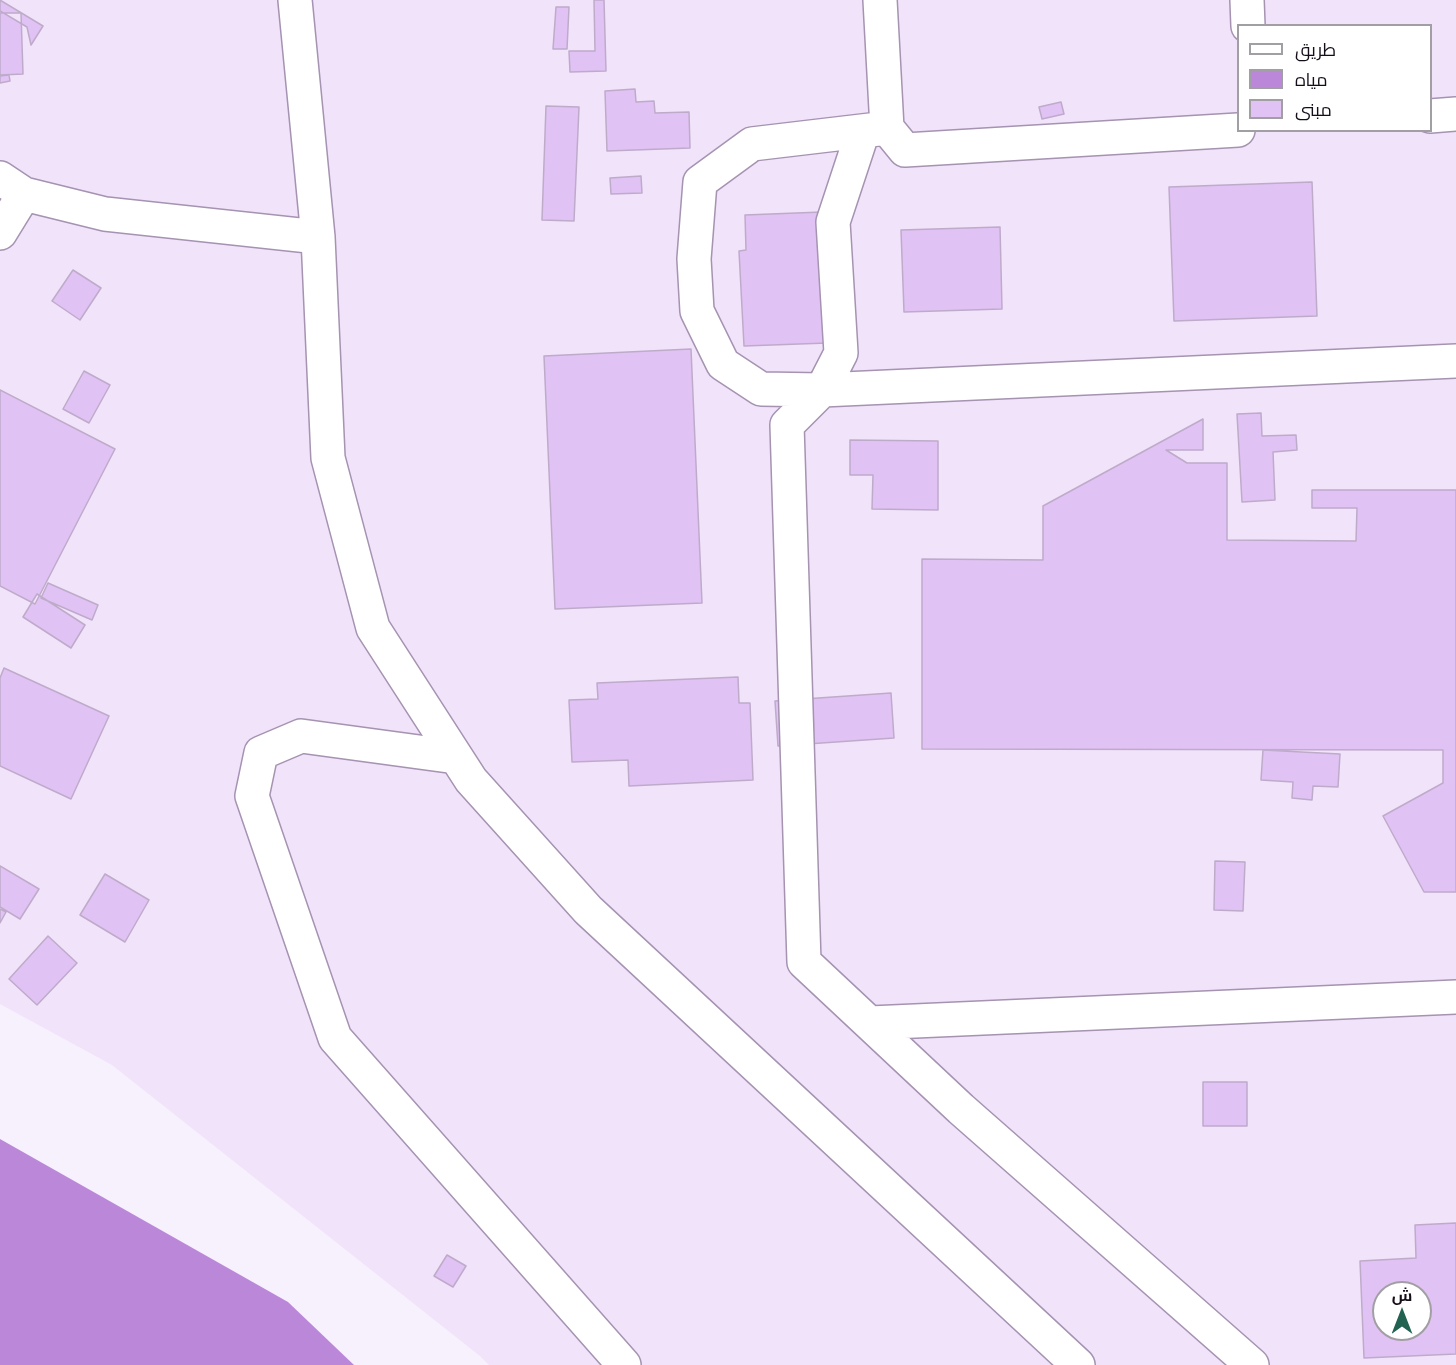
<!DOCTYPE html>
<html>
<head>
<meta charset="utf-8">
<style>
	body { margin:0 }
	#map { position:relative; width:1456px; height:1365px; overflow:hidden; background:#f7f0fd; font-family:"PT Sans",Cairo,sans-serif }
	canvas { display:block }
	.legend { position:absolute; left:1237px; top:24px; width:195px; height:108px; box-sizing:border-box; background:#fff; border:2px solid #a19fa3; margin:0; padding:8px 10px; list-style:none; font-size:18px; color:#150e19 }
	.legend li { display:flex; align-items:center; gap:12px; height:30px }
	.legend b { width:30px; border:2px solid #a19fa3 }
	.north { position:absolute; left:1372px; top:1281px; width:60px; height:60px; box-sizing:border-box; background:#fff; border:2px solid #a19fa3; border-radius:50%; rotate:0deg; font-size:16px; font-weight:700; line-height:24px; text-align:center; color:#150e19 }
	.north::after { content:''; display:block; margin:auto; width:21px; height:27px; background:#216251; clip-path:polygon(50% 0,100% 100%,50% 72%,0 100%) }
</style>
</head>
<body>
<div id="map">
<canvas width="1456" height="1365"></canvas>
<ul class="legend">
<li><b style="height:8px;background:#fff"></b>طريق</li>
<li><b style="height:16px;background:#bb88d9"></b>مياه</li>
<li><b style="height:16px;background:#e1c2f4"></b>مبنى</li>
</ul>
<div class="north">ش</div>
</div>
<script>
const context = document.querySelector('canvas').getContext('2d');
context.lineJoin = 'round';
function fill(path, color) {
  context.fillStyle = color;
  context.fill(path, 'evenodd');
}
function trace(path, color, width, dash) {
  context.strokeStyle = color;
  context.lineWidth = width;
  context.lineCap = dash ? 'butt' : 'round';
  context.setLineDash(dash || []);
  context.stroke(path);
}
fill(new Path2D(`
	M0,0h1456v1365h-967l-9,-9 -368,-291 -112,-61zM1238,26h192v104h-192zM1384,1293h36v36h-36z`), '#f1e3fa');
fill(new Path2D(`
	M0,1139l288,163 66,63h-354z`), '#bb88d9');
const building = new Path2D(`
	M0,0l43,26 -12,19 -4,-18 -27,-16z
	M594,0h10l2,71 -36,1 -1,-21h26z
	M556,7h13l-2,42h-14z
	M0,13h21l2,61 -23,1z
	M9,75l1,6 -10,2v-7z
	M635,89l1,13 18,-1 1,12 34,-1 1,36 -83,3 -2,-60z
	M1061,102l3,12 -22,5 -3,-12z
	M546,106l33,1 -5,114 -32,-1z
	M641,176l1,17 -31,1 -1,-16z
	M1312,182l5,134 -143,5 -5,-134z
	M822,212l5,131 -83,3 -5,-95 7,-1 -1,-35z
	M1000,227l2,82 -98,3 -3,-82z
	M73,270l28,18 -21,32 -28,-19z
	M691,349l11,254 -147,6 -11,-253z
	M84,371l26,14 -21,38 -26,-14z
	M0,390l115,59 -80,155 -35,-18z
	M1261,413l1,23 34,-1 1,15 -24,2 2,48 -33,2 -5,-88z
	M1203,419v31h-37l21,13h40v77l129,1 1,-33h-45v-18h144v402h-32l-41,-76 60,-33v-33l-521,-1v-190l121,1v-54z
	M850,440l88,1v69l-66,-1 1,-34h-23z
	M48,583l50,22 -6,15 -51,-22z
	M37,594l48,31 -14,23 -48,-31z
	M4,668l105,48 -38,83 -71,-33v-88z
	M738,677l1,26h11l3,77 -124,6 -1,-26 -56,2 -3,-62 29,-1 -1,-16z
	M891,693l3,45 -116,8 -3,-45z
	M1263,750l77,4 -2,33 -25,-1 -1,14 -20,-2 1,-16 -32,-2z
	M1215,861l30,1 -2,49 -29,-1z
	M0,866l39,23 -19,30 -20,-12z
	M105,874l44,26 -24,42 -45,-27z
	M0,909l6,3 -6,11z
	M48,936l29,27 -40,42 -28,-26z
	M1203,1082h44v44h-44z
	M1456,1223v131l-92,4 -4,-97 56,-3 -1,-33zM1384,1293h36v36h-36z
	M447,1255l19,11 -13,21 -19,-11z`);
fill(building, '#e1c2f4');
trace(building, '#beabca', 1.5);
const minor = new Path2D(`
	M295,0l23,237 10,221 45,170 98,152 117,130 490,455
	M880,0l7,128 18,22 333,-20
	M1247,0l1,26
	M1430,116l26,-2
	M887,128l-135,16 -52,38 -6,77 3,52 26,53 38,25 61,1 634,-29
	M863,131l-30,91 8,131 -19,37 -35,35 17,537 157,147 291,256
	M0,178l24,16 81,20 213,23
	M0,233l24,-39
	M456,757l-155,-21 -40,17 -9,43 83,242 289,327
	M870,1023l586,-26`);
trace(minor, '#a593b1', 36);
trace(minor, '#fff', 33);
</script>
</body>
</html>
